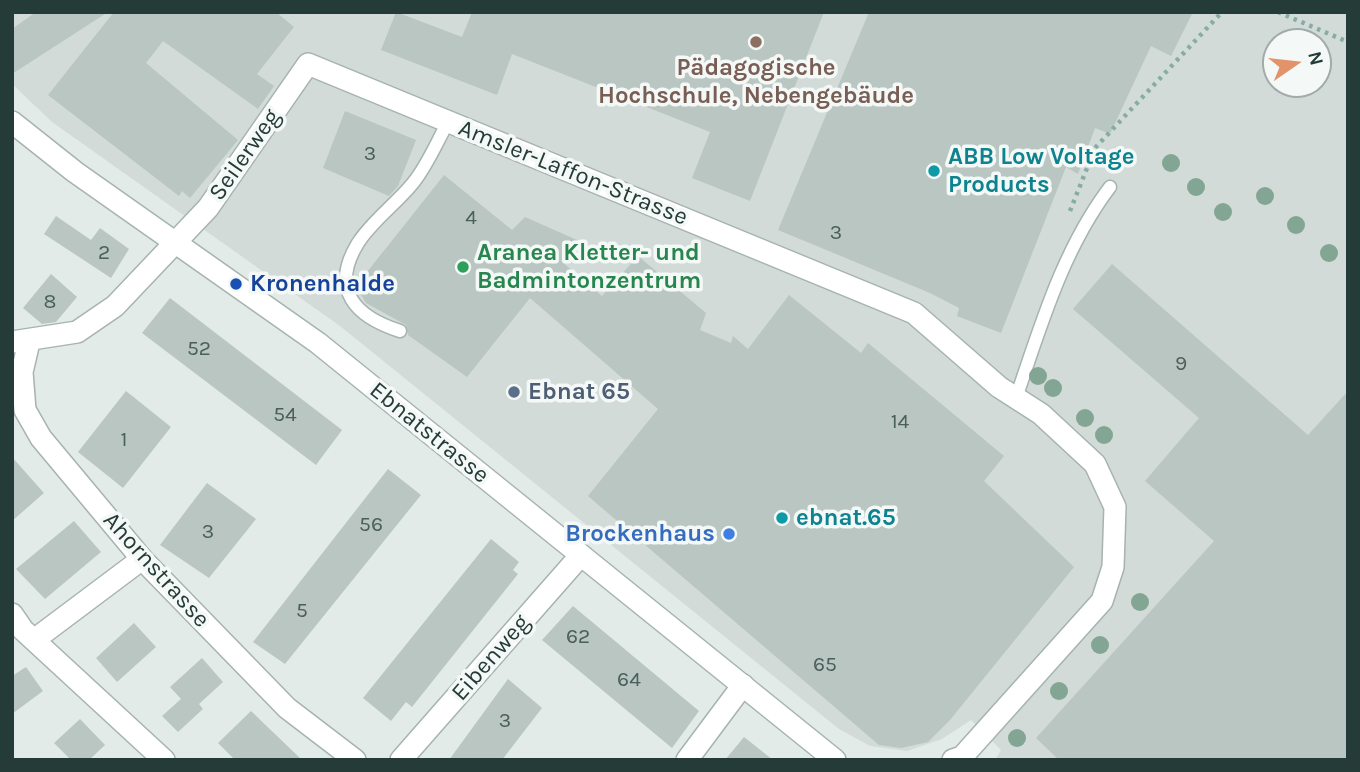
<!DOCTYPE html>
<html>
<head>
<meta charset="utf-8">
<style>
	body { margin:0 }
	#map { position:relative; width:1360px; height:772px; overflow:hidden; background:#e3ebe9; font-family:Karla,sans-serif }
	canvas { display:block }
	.frame { position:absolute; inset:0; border:14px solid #253b37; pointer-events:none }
	.north { position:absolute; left:1262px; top:28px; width:70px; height:70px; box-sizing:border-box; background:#f4f8f6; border:2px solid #a1acaa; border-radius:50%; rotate:76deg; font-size:19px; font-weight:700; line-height:28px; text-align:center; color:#253b37 }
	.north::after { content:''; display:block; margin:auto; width:24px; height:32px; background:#e3936a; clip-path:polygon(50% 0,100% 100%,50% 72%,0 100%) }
</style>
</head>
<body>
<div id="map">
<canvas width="1360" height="772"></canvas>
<div class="frame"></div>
<div class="north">N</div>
</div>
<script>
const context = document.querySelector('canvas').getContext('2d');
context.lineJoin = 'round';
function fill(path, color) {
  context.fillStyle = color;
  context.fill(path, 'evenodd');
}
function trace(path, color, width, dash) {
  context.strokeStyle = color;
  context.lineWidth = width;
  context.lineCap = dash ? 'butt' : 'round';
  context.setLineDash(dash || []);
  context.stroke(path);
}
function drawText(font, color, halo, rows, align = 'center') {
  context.font = font + ' Karla,sans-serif';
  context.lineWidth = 7;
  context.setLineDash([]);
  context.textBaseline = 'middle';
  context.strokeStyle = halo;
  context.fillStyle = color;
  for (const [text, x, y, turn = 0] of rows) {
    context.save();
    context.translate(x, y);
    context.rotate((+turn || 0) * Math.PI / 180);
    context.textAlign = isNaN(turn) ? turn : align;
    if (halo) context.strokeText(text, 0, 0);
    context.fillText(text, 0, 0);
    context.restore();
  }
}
fill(new Path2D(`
	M12,12h1336v748h-353l6,-10 -30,-30 -29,19 -35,12 -37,-5 -31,-17 -499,-403 -288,-204 -40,-38zM1276,42h42v42h-42z`), '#d2dbd8');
fill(new Path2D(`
	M36,12h72l-96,62v-45z
	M114,12h162l18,15 -37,47 17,12 -16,23 -95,-68 -17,22 92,77 -48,58 -8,-7 -3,5 -131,-101z
	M396,12l66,25 10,-25h352l-74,189 -58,-23 18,-46 -198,-78 -15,41 -116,-45z
	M869,12h324l-22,44 -20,-10 -41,88 -15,-6 -17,46 -12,-7 -65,166 -44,-17 2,-8 -29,-15 -152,-63z
	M345,111l71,29 -18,46 -9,10 -66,-28z
	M444,175l68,55 13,-13 52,23 -16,21 41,35 36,-40 68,57 -6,17 31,13 2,-7 15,13 41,-54 72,58 7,-10 136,113 -20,25 90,86 -124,153 -22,22 -27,6 -22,-3 -291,-249 70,-87 -128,-111 -63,79 -59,-42 -2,-10 -40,-22 -10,-17z
	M56,216l35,24 9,-12 29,21 -18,29 -67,-44z
	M1112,264l196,171 40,-44v369h-289l-23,-22 178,-197 -69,-60 54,-63 -126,-109z
	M51,274l26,23 -21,25 -14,2 -19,-16z
	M170,298l172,132 -26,35 -174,-132z
	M126,391l45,36 -48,61 -45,-36z
	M12,457l32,36 -32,28z
	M388,469l33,26 -136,169 -32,-22z
	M207,483l49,36 -47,59 -49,-33z
	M74,521l27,31 -56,47 -29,-30z
	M491,539l28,23 -6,8 5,4 -106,133 -6,-5 -15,19 -28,-23z
	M573,606l126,105 -27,37 -130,-108z
	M134,623l22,24 -39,35 -21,-24z
	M202,658l21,24 -24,22 4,5 -25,23 -16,-16 19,-17 -11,-12z
	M26,667l17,24 -31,23v-38z
	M508,679l34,29 -40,52h-53z
	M251,711l51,49h-67l-17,-17z
	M80,719l25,26 -16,15h-18l-17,-17z
	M744,737l29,23h-48z`), '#b9c6c2');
const service = new Path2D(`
	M400,331c-44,-14 -71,-41 -42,-88 14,-22 38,-39 55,-60 14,-17 24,-41 35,-61
	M1016,398c25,-73 47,-149 94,-211`);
const minor = new Path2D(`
	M12,342l65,-10 38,-26 93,-98 100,-144 606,249 85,74 42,27 54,50 20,43 -2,60 -11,34 -140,156 -9,3
	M29,342l-7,30 3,38 16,28 101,121 145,149 68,52
	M12,614l11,16 141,130
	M34,640l108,-81
	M401,760l180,-205
	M687,760l56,-75`);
const tertiary = new Path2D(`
	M12,122l63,50 243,171 517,417`);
trace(service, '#a6b3b0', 15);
trace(minor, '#a6b3b0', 24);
trace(tertiary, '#a6b3b0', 24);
trace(new Path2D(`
	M1278,12l70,30
	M1070,211l25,-63 127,-136`), '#87aca4', 4.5, [3.5, 5]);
trace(service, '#fff', 12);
trace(minor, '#fff', 21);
trace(tertiary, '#fff', 21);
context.fillStyle = '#83a694';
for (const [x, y] of [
	[1171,163],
	[1196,187],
	[1265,196],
	[1223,212],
	[1296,225],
	[1329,253],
	[1038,376],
	[1053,388],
	[1085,418],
	[1104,435],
	[1140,602],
	[1100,645],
	[1059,691],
	[1017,738]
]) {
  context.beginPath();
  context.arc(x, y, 9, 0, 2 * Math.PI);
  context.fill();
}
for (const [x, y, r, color] of [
	[756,42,7,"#8d6e63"],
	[934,171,7,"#0f9aa8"],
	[463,267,7,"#2e9e5b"],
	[236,284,7,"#1a4fb4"],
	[514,392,7,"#5c6f8a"],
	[782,518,7,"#0f9aa8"],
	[729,534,7,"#3f7fe0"]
]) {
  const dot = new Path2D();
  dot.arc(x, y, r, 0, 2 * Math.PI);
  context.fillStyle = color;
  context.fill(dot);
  trace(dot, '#f4f8f6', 2.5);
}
drawText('21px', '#4a5e5a', null, [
	["3",370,154],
	["4",471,218],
	["3",836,233],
	["2",104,253],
	["8",50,302],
	["52",199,349],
	["9",1181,364],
	["54",285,415],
	["14",900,422],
	["1",124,440],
	["56",371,525],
	["3",208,532],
	["5",302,611],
	["62",578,637],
	["65",825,665],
	["64",629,680],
	["3",505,721]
]);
drawText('bold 24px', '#785e54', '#f4f8f6', [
	["Pädagogische",756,68],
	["Hochschule, Nebengebäude",756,96]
]);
drawText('24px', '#253b37', '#f4f8f6', [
	["Seilerweg",245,155,-55],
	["Amsler-Laffon-Strasse",573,173,22],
	["Ebnatstrasse",429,433,39],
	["Ahornstrasse",156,570,48],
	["Eibenweg",491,658,-49]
]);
drawText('bold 24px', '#0d838f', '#f4f8f6', [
	["ABB Low Voltage",948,157],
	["Products",948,185],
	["ebnat.65",796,518]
], 'left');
drawText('bold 24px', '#27864d', '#f4f8f6', [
	["Aranea Kletter- und",477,253],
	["Badmintonzentrum",477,281]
], 'left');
drawText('bold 24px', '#164399', '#f4f8f6', [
	["Kronenhalde",250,284]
], 'left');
drawText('bold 24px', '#4e5e75', '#f4f8f6', [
	["Ebnat 65",528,392]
], 'left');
drawText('bold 24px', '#366cbe', '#f4f8f6', [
	["Brockenhaus",715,534]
], 'right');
</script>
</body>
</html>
